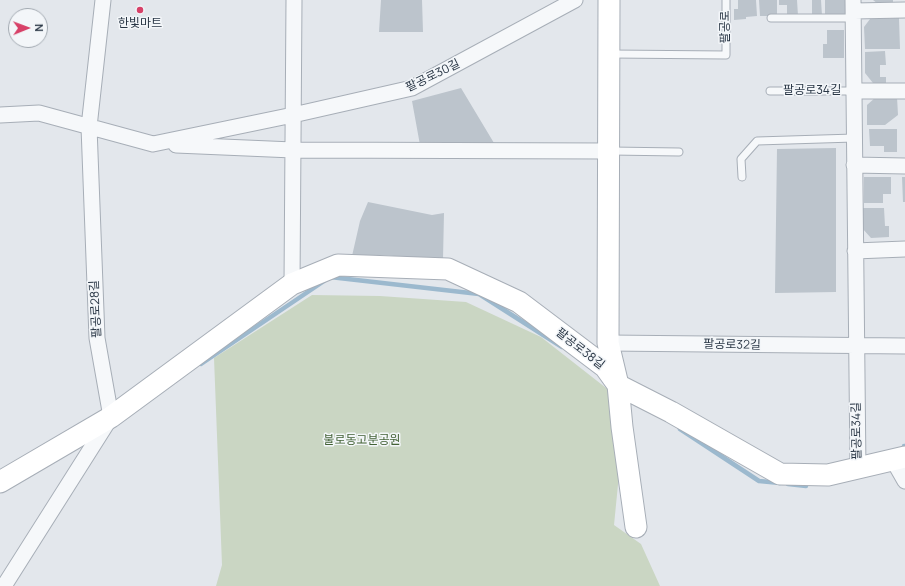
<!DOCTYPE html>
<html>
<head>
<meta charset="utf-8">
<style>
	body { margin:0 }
	#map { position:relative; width:905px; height:586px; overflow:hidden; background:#e3e7ec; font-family:Manrope,sans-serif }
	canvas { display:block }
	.north { position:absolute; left:8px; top:8px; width:40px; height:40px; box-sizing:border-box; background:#f3f6f9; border:1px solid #a2a9b1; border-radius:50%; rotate:89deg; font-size:11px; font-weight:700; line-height:16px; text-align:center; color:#293645 }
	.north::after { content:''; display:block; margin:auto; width:14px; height:18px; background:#d74168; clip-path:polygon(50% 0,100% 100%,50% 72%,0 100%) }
</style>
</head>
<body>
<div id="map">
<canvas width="905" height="586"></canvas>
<div class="north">N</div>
</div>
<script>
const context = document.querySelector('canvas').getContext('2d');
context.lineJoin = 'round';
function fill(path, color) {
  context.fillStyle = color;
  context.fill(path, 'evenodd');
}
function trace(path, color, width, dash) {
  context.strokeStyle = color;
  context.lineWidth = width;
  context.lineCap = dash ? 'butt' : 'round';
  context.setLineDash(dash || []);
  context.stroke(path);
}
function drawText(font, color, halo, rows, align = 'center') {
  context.font = font + ' Manrope,"Noto Sans KR",sans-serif';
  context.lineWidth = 3;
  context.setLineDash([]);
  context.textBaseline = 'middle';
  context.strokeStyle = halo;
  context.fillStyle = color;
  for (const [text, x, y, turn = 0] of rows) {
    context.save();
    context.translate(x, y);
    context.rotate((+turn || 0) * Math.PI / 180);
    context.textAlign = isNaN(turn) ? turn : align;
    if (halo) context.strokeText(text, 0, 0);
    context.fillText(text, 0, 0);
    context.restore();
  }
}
fill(new Path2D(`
	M312,295l68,1 86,6 75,35 83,65 -1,32 -9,91 27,19 19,42h-444l6,-21 -8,-207z`), '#cad6c3');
trace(new Path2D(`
	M201,364l129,-87 149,17 83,53
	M680,429l79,52 21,2
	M904,446h1
	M788,484l18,2`), '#9cb9ce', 4.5);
fill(new Path2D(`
	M381,0h41l1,32h-44z
	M738,0h18l1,16 -11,1v2l-12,1v-11h4z
	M759,0h18v16h-17z
	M779,0h18l1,16h-11v-11h-8z
	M812,0h9l1,16h-10z
	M825,0h23v16h-15v-2h-8z
	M873,0h20v4h-15z
	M899,18l1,31h-35l-1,-22 6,-8z
	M827,30h17v28h-21v-14h4z
	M885,51l1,14h-6v12h6v6h-13l-8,-10v-21z
	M461,88l33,55 -74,2 -8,-44z
	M876,97h21l1,18 -13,10h-18v-20z
	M869,129h28v23h-13v-6h-14z
	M836,148v144l-61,1 2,-144z
	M864,177h27v17h-8v9h-19z
	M902,177h3v25h-2z
	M368,202l64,13 12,-2 -1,46 -14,1 -44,-5 -33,1 8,-35z
	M862,208h22l1,18h4v11l-18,1 -9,-10z`), '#bcc4cc');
const lane = new Path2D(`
	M771,18h82
	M611,54l115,1v-55
	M770,91h83
	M611,151l68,1
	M742,177l-1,-18 16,-18 97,-3`);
const street = new Path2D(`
	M853,0l5,468
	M854,11l51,-1
	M853,91h52
	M0,115l39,-2 114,31 140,-29 119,-27 163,-88
	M176,145l117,5 315,1
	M854,165l51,1
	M855,251l50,-2
	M292,284l2,-284
	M608,343l297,3
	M893,460l12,21
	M4,586l107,-169 -14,-79 -8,-211 14,-127`);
const secondary = new Path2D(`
	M609,0l-1,343 10,42 4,42 14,100
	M0,482l111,-65 181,-133 46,-19 110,4 71,33 86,65 13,18 53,27 109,62 48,1 77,-18`);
trace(lane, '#a7aeb7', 9);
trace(street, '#a7aeb7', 17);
trace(secondary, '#a7aeb7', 23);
trace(lane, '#f6f8fa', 7);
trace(street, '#f6f8fa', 15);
trace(secondary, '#fff', 21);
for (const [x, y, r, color] of [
	[140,10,4,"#d74168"]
]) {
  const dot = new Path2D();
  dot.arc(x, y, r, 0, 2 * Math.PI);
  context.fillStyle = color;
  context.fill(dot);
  trace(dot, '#f3f6f9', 1.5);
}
drawText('12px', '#293645', '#f3f6f9', [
	["한빛마트",140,24]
]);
drawText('12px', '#293645', '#f3f6f9', [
	["팔공로",726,27,-90],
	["팔공로30길",433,76,-26],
	["팔공로34길",812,91],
	["팔공로28길",96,309,-93],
	["팔공로32길",732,345,1],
	["팔공로38길",580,349,38],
	["팔공로34길",857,431,-91]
]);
drawText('12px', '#436236', '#f3f6f9', [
	["불로동고분공원",362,441]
]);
</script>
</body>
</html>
